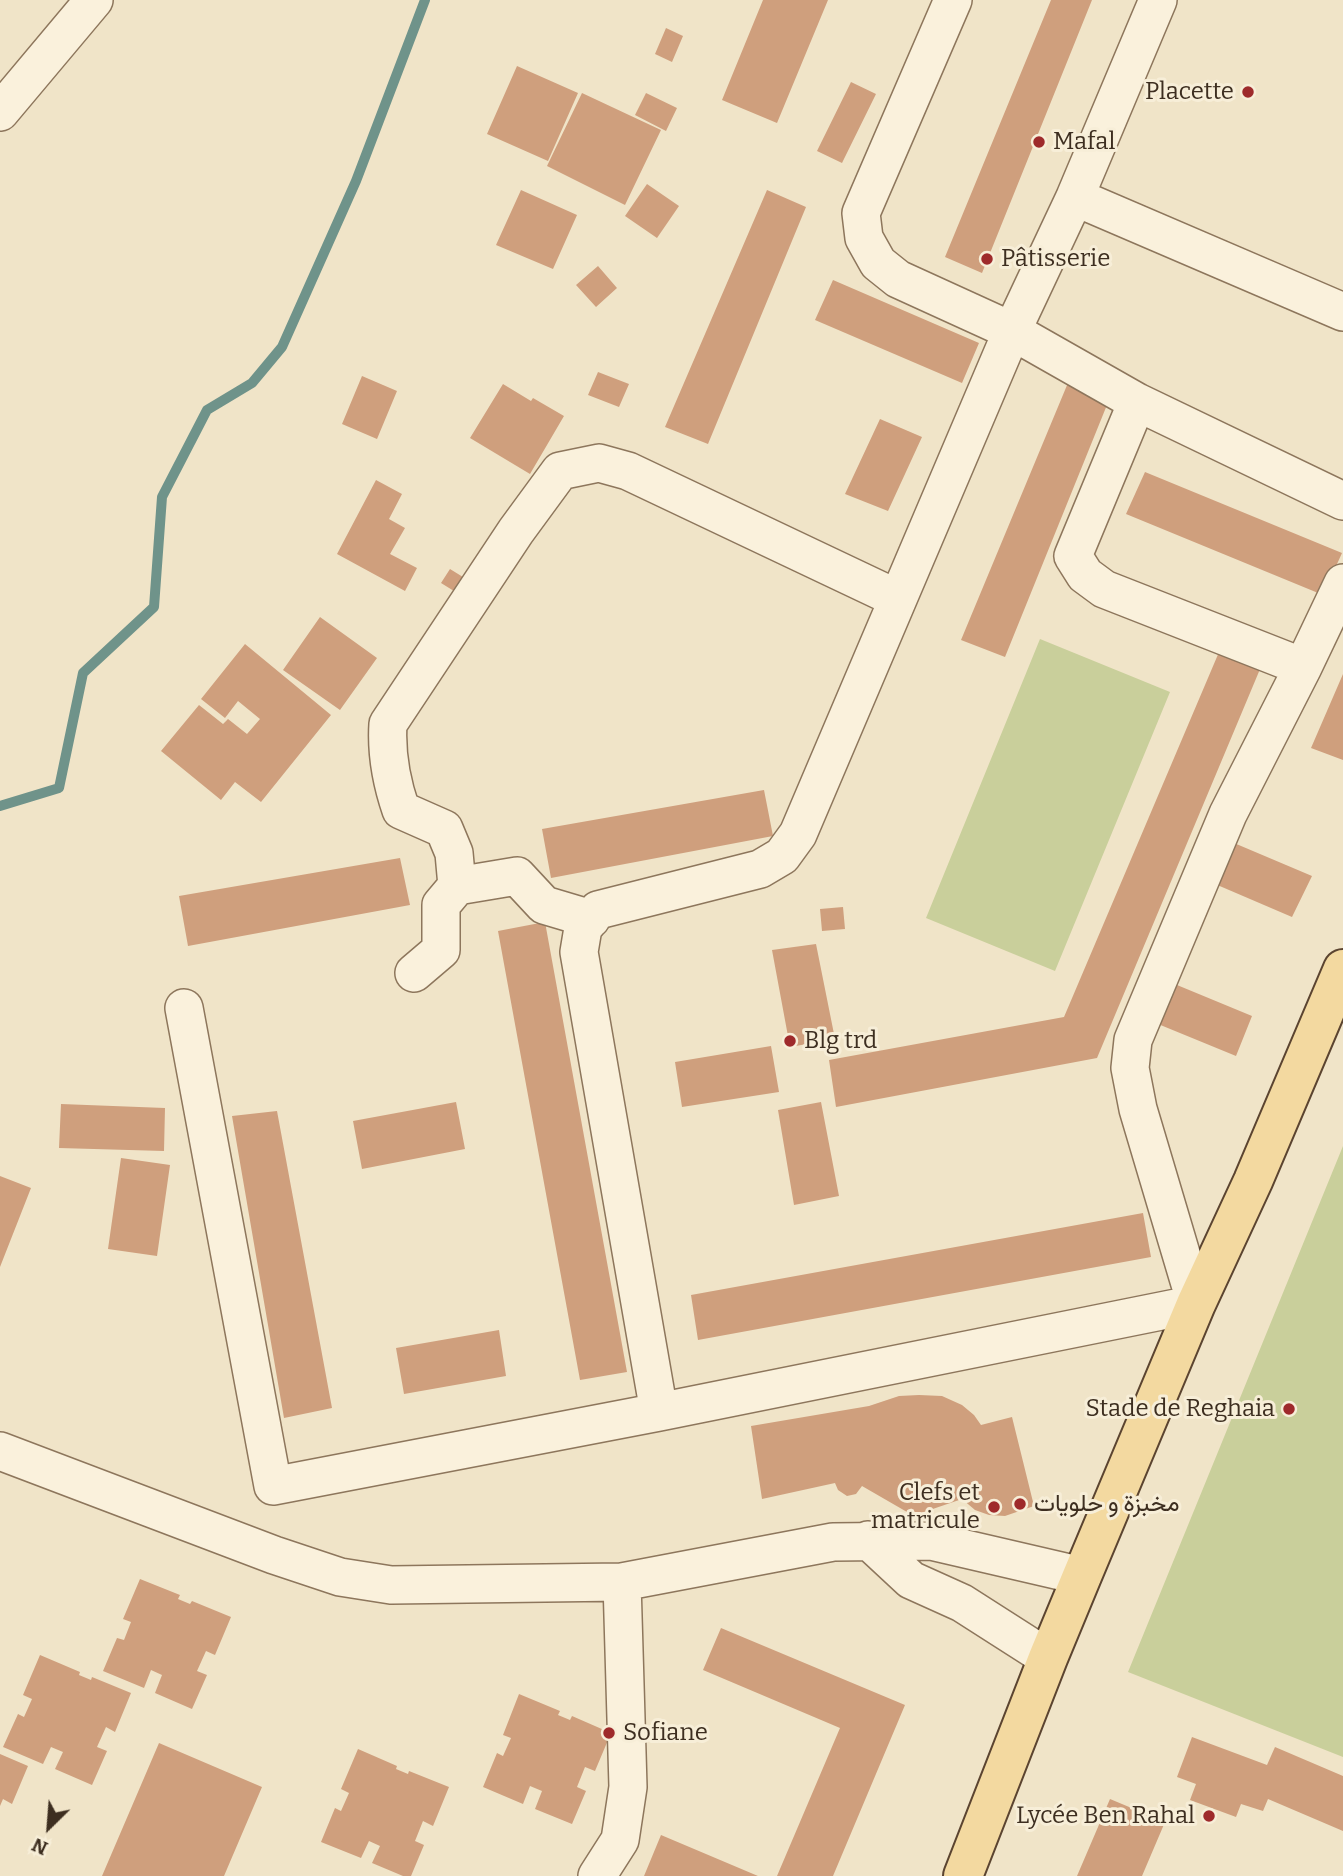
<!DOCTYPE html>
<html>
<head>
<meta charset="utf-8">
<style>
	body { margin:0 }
	#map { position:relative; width:1343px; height:1876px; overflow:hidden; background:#f0e4c8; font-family:Bitter,serif }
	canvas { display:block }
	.north { position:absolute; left:14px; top:1792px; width:70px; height:70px; -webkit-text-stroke:5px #f7eed8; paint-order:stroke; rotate:205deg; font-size:19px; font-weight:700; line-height:28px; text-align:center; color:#3d2e20 }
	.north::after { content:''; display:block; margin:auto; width:24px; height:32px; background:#3d2e20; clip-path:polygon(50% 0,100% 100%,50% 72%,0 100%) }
</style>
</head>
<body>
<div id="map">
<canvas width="1343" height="1876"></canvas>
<div class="north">N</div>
</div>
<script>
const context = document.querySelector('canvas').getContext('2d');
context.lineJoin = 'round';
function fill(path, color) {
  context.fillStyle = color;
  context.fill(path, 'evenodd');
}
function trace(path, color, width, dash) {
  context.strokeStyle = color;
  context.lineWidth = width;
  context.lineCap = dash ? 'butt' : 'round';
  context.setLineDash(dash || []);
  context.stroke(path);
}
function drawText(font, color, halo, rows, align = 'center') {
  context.font = font + ' Bitter,Vazirmatn,serif';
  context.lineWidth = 6;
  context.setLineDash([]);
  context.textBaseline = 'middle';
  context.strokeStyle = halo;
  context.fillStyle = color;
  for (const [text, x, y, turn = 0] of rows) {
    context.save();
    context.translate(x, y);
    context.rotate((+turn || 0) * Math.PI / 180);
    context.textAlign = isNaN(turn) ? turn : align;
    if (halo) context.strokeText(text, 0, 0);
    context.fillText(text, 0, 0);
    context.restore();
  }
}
fill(new Path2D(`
	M1040,639l130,53 -115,279 -129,-53z
	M1343,1146v611l-215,-85z`), '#c9cf9b');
trace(new Path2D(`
	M0,806l59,-18 24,-115 71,-66 8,-110 45,-87 45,-27 30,-36 74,-166 69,-181`), '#6f938a', 10);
fill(new Path2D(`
	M763,0h65l-51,123 -55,-23z
	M1051,0h41l-110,273 -37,-16z
	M666,28l17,8 -11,26 -17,-8z
	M517,66l61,27 -30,68 -61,-27z
	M851,82l25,12 -34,69 -25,-12z
	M582,93l79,37 -36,75 -78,-39z
	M646,93l31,15 -11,23 -31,-16z
	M647,184l32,22 -22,32 -32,-22z
	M521,190l56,25 -24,54 -57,-24z
	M767,190l39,17 -98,237 -43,-17z
	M598,266l19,22 -21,19 -20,-22z
	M833,280l146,63 -17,40 -147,-63z
	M598,372l31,12 -10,23 -31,-12z
	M362,376l35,15 -20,48 -35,-15z
	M1070,378l41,17 -106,262 -44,-17z
	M503,384l28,17 2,-3 31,18 -34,58 -60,-36z
	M880,419l42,18 -34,74 -43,-17z
	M1145,472l197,81 -19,42 -197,-81z
	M376,480l26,14 -13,25 16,9 -15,26 27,14 -12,23 -68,-37z
	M450,569l21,13 -9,14 -21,-13z
	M320,617l57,41 -37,52 -57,-40z
	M245,644l86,71 -70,87 -26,-20 -14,18 -60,-49 38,-46 24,19 5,-5 19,15 13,-15 -22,-18 -13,17 -24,-19z
	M1222,645l41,17 -166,396 -261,49 -7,-47 235,-43z
	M1343,674v86l-32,-12z
	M764,790l9,46 -222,42 -9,-49z
	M1234,843l78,33 -20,41 -77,-33z
	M400,858l10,47 -222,41 -9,-50z
	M843,907l2,22 -23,2 -2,-22z
	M545,922l82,450 -47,8 -82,-449z
	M816,944l19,95 -45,8 -18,-97z
	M1177,985l75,31 -16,40 -78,-32z
	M771,1046l8,46 -97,15 -7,-45z
	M456,1102l9,47 -103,20 -9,-48z
	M821,1102l18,94 -45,9 -16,-95z
	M61,1104l104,4 -1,43 -105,-3z
	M277,1111l55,297 -48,10 -52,-302z
	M121,1158l49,7 -13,91 -49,-7z
	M0,1176l31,12 -31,79z
	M1143,1213l8,44 -453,83 -7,-45z
	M499,1330l7,46 -102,18 -8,-46z
	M919,1395l23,1 20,9 12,10 7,10 31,-8 22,89 -29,10 -16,-1 -14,-5 -13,-11 -41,14 -14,-1 -45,-26 -6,8 -9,2 -9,-6 -3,-7 -73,16 -11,-73 118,-20 30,-10z
	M140,1579l40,16 -2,4 12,5 2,-3 39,16 -16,38 -9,-4 -9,20 10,4 -15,34 -37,-16 7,-18 -11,-5 -7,18 -41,-17 14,-33 7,2 7,-18 -8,-3z
	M721,1628l184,77 -72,171h-56l63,-148 -137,-58z
	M40,1655l40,17 -1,3 12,5 1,-3 39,16 -16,39 -9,-5 -9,20 10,4 -15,34 -37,-16 8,-17 -12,-5 -8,17 -40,-17 15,-33 6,3 8,-18 -9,-4z
	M519,1694l41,17 -2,4 12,5 2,-4 39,17 -16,38 -10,-4 -8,20 9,4 -14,33 -37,-15 7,-18 -12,-5 -7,18 -40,-17 14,-34 6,3 8,-18 -8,-3z
	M1192,1737l75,28 8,-18 68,29v55l-75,-32 -5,12 -22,-7 -5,13 -46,-17 6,-16 -19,-7z
	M159,1743l103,44 -38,89h-122z
	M358,1749l39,17 -1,3 12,5 1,-3 40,16 -16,39 -10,-5 -8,20 9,4 -13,31h-8l-31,-13 8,-17 -11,-5 -8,17 -40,-16 14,-34 6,3 8,-18 -8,-4z
	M0,1754l28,12 -16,38 -9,-5 -3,7z
	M1110,1799l55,23 -23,54h-65z
	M661,1835l97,41h-114z`), '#cf9f7d');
const minor = new Path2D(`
	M953,0l-92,213 3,25 14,25 20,16 114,52 125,71
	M0,112l94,-112
	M1075,197l268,115
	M1343,501l-206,-99 -64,154 12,19 19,14 199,78 40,-84
	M457,886l-3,-33 -10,-24 -43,-19c-10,-29 -15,-55 -13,-86l128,-193 44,-60 39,-8 29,8 270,128
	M414,973l27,-23v-45l16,-19 60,-10 27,29 47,14
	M184,1008l89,478 386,-74 537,-108 -58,-195 -8,-41 3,-28 95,-226 75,-147
	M659,1412l-80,-460 4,-24 15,-18 162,-41 22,-13 16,-22 214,-503 63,-134 83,-197
	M0,1451l274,104 66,22 51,8 231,-3 211,-40 98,-1 151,35
	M868,1540l43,40 51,23 86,55
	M597,1876l23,-36 8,-53 -6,-205`);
const major = new Path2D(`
	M963,1876l85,-218 34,-82 114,-272 57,-123 90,-212`);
trace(minor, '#8d765c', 40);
trace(major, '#5b4430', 42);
trace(minor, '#faf1dc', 37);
trace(major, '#f3d9a0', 38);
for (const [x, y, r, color] of [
	[1248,92,7,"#9e2a2b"],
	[1039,142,7,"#9e2a2b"],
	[987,259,7,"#9e2a2b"],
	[790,1041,7,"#9e2a2b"],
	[1289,1409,7,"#9e2a2b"],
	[1020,1504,7,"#9e2a2b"],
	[994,1507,7,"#9e2a2b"],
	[609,1733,7,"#9e2a2b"],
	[1209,1816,7,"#9e2a2b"]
]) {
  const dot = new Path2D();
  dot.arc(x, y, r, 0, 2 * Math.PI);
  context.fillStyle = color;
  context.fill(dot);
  trace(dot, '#f7eed8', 2.5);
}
drawText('24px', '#3d2e20', '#f7eed8', [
	["Placette",1234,92,"right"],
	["Mafal",1053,142],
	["Pâtisserie",1001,259],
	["Blg trd",804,1041],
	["Stade de Reghaia",1275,1409,"right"],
	["Clefs et",980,1493,"right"],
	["matricule",980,1521,"right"],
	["مخبزة و حلويات",1034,1504],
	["Sofiane",623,1733],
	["Lycée Ben Rahal",1195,1816,"right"]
], 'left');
</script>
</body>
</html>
